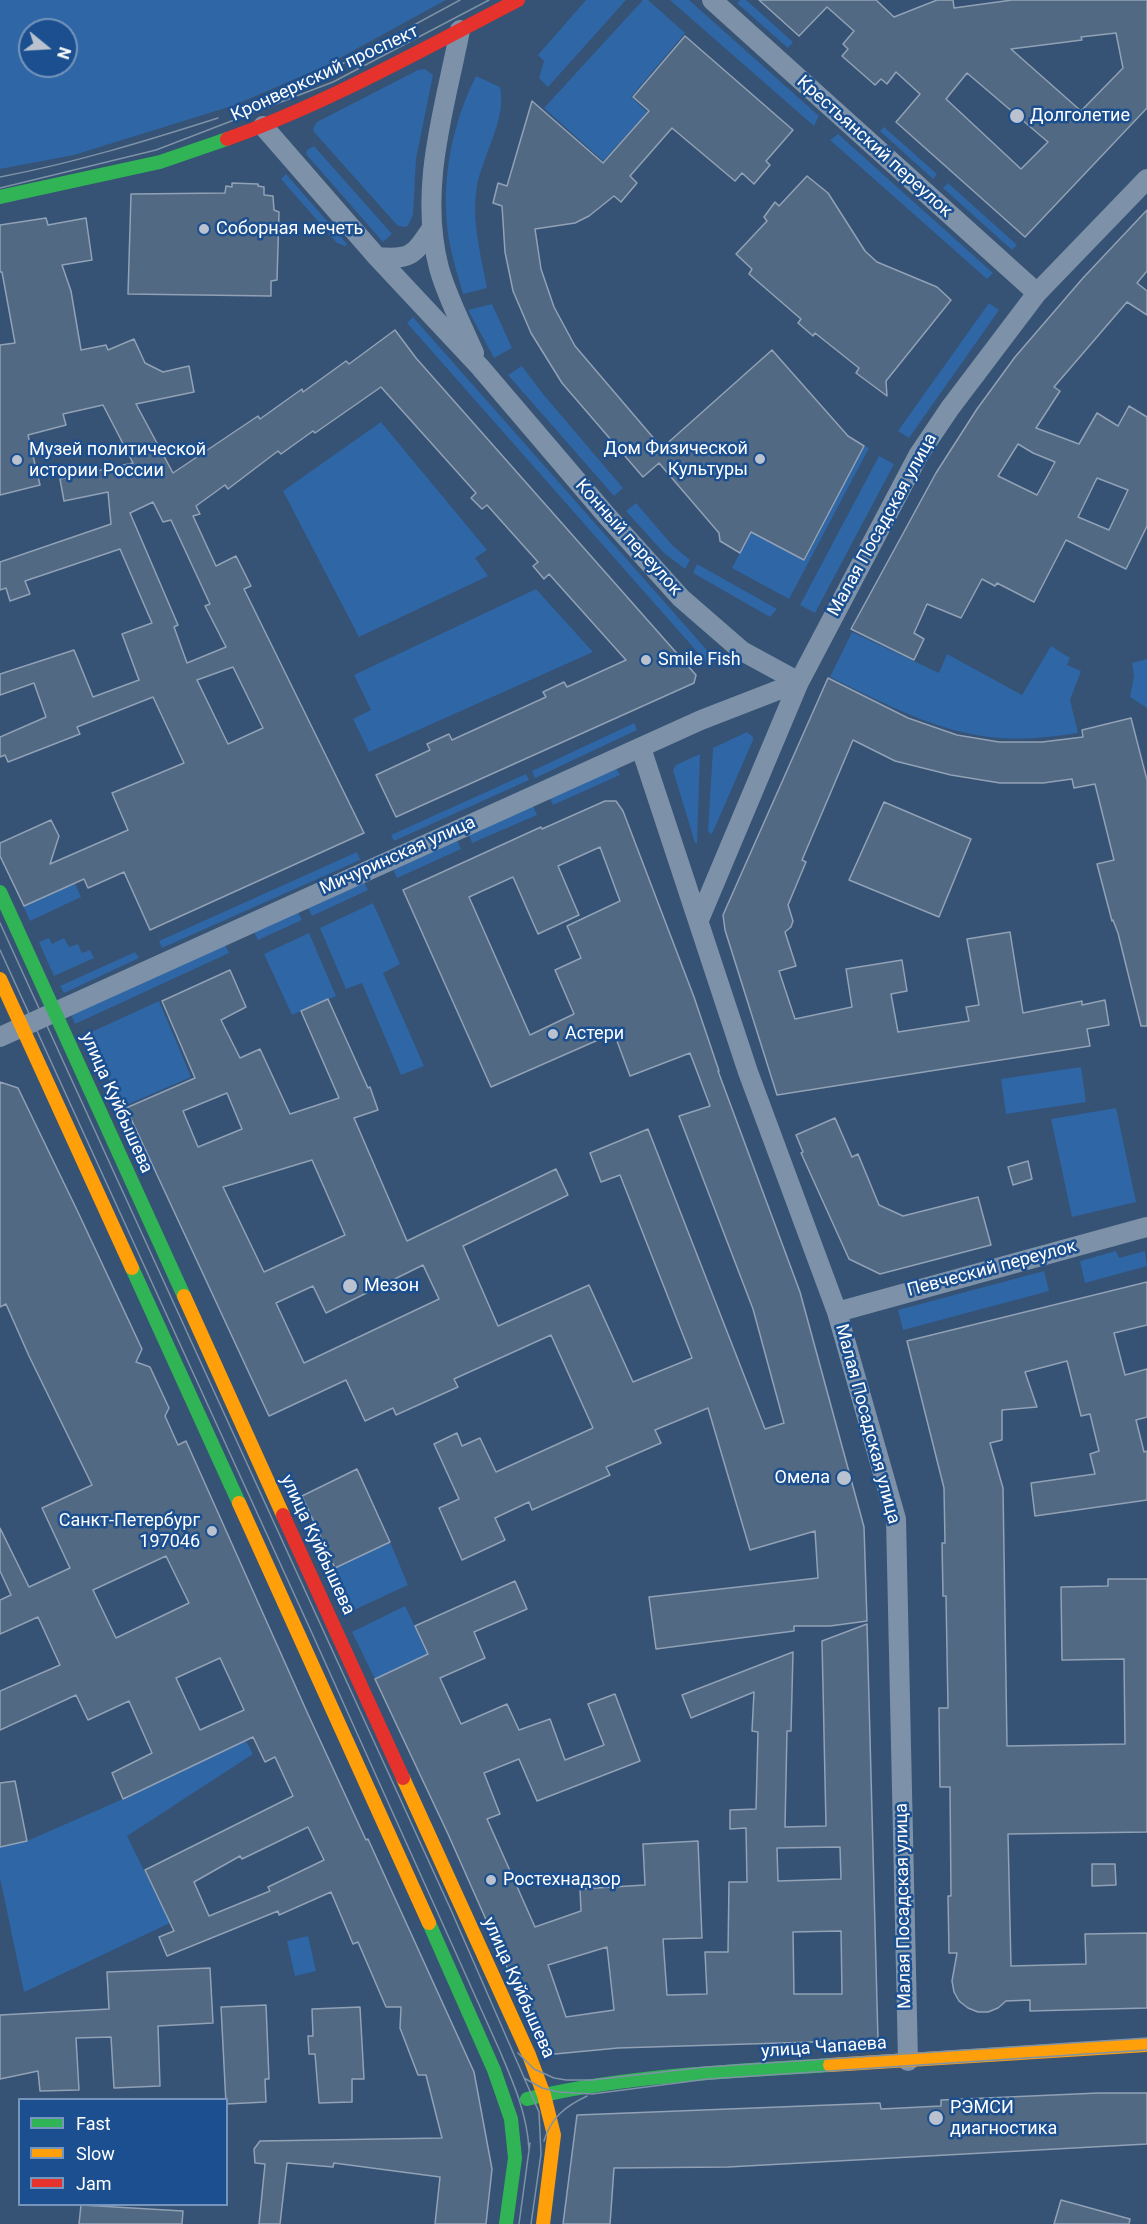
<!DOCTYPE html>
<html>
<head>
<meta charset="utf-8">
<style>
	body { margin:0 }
	#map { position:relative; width:1147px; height:2224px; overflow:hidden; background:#365274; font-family:Roboto,sans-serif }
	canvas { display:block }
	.legend { position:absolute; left:18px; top:2098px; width:210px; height:108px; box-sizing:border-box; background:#1b4f8f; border:2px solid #7695bc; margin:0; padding:8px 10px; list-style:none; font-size:18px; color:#fff }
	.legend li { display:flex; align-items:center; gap:12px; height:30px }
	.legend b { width:30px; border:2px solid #7695bc }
	.north { position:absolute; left:18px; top:18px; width:60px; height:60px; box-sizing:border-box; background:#1b4f8f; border:2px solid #7695bc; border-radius:50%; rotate:108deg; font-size:16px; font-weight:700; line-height:24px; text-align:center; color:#fff }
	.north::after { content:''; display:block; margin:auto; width:21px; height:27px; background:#b9c2ce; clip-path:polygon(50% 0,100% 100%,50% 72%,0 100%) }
</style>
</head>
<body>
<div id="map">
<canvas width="1147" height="2224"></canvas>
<ul class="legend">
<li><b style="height:8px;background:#30b455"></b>Fast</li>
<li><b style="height:8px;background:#ff9f0a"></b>Slow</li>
<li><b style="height:8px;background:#e5322d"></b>Jam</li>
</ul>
<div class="north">N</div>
</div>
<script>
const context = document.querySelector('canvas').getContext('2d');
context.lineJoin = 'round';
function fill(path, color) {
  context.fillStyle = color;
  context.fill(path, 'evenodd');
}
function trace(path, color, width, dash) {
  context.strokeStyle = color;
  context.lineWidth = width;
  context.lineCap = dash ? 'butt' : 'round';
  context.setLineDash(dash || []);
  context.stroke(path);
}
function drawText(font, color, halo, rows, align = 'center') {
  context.font = font + ' Roboto,sans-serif';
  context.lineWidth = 5;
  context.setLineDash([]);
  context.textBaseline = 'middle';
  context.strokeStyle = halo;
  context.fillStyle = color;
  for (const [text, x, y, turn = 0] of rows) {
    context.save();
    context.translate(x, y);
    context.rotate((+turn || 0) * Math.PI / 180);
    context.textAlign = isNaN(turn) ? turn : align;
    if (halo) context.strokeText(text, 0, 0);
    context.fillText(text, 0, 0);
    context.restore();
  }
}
fill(new Path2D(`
	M0,0h446l-119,65 -92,40 -161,50 -74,14zM30,30h36v36h-36z
	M586,0h40l-78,87 -9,-9 5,-17 -6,-6z
	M643,0h5l37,33 -54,64 16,15 -44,49 -59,-53z
	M670,0h19l130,116 -5,10z
	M740,0h6l47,42 -5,6 -51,-45z
	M425,69l8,6 -17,84 -3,56 -5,11 -5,1 -6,-2 -83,-93 -1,-3 4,-7 101,-52z
	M476,76l24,11c7,31 -17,68 -23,99 -6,34 4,69 10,102l-24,6c-5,-18 -11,-36 -14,-54 -9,-56 2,-114 27,-164z
	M884,127l53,47 -4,5 -53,-48z
	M838,134l155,139 -6,6 -157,-139z
	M314,146l78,88 -9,8 -77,-88 1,-4z
	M286,174l61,70 -2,2 -8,-3 -56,-64z
	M948,183l69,62 -5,5 -69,-62z
	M989,303l10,7 -90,128 -11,-7z
	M492,304l20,44 -18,10 -26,-48z
	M413,317l300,340 -6,6 -300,-340z
	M522,366l21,28 80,94 -9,8 -106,-121z
	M381,422l106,128 -12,8 13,18 -129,61 -76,-146z
	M864,446l5,2 -80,151 -57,-31 19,-36 54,28z
	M879,456l15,8 -79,149 -15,-8z
	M636,503l37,43 17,14 -5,9 -21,-16 -38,-42z
	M697,564l80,45 -7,8 -77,-44z
	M536,589l57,63 -224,100 -16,-33 18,-9 -17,-35z
	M852,632l87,41 8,-19 75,41 29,-49 19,12 -3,7 14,6 -11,29 8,33c-26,4 -52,7 -78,5 -61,-4 -116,-35 -170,-61z
	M1147,659v49l-17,-11 4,-21 -2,-13z
	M634,723l3,7 -102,48 -3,-7z
	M747,732l6,5v3l-41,94 -4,-2 5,-84z
	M700,754l-3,89h-2l-22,-73 3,-5z
	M616,768l4,7 -67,30 -3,-7z
	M526,774l3,6 -135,61 -3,-6z
	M533,806l4,9 -65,28 -3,-9z
	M457,840l4,9 -64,29 -4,-9z
	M357,852l3,8 -198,88 -3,-7z
	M364,882l4,8 -56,26 -4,-8z
	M75,883l6,14 -51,24 -7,-15z
	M373,903l27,61 -17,9 41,93 -23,9 -39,-92 -16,6 -26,-61z
	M298,912l4,8 -44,20 -4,-8z
	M309,933l27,63 -44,19 -28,-61z
	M49,938l3,6 12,-6 5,9 9,-3 4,9 8,-3 4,8 -40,18 -15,-34z
	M225,945l4,8 -154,71 -4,-9z
	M135,952l4,6 -75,35 -4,-7z
	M159,1001l32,76 -69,30 -35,-73z
	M1081,1067l5,35 -80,12 -5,-35z
	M1116,1108l20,94 -64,15 -21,-98z
	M1116,1251l3,7 26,-7 2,15 -62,17 -5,-22z
	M1044,1271l5,20 -146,39 -5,-20z
	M390,1542l18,43 -54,25 -19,-42z
	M405,1606l23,48 -53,25 -23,-47z
	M246,1741l7,13 -126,82 43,87 -146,69 -24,-114v-31l27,-6 96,-42z
	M308,1936l8,35 -21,5 -8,-35z`), '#2f66a5');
const building = new Path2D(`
	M759,0h117l18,17 43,-17h16l1,8 58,-8h135v108l-122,129 -129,-115 24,-28 -24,-22 -9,12 -6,-5 -6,6 -33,-29 6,-7 -5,-5 11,-13 -27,-24 -28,29zM1116,33l7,35 -42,43 -70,-62 71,-9 -1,-3zM967,73l81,69 -27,27 -75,-70z
	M685,36l108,94 -27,31 4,4 -16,19 -12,-11 -7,8 -63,-53 -42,48 7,7 -16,19 -7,-6 -25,20 -14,7 -40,6 6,40 13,38 21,39 87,102 110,-98 76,86 16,10 -60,114 -53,-28 -11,21 -20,-12 -1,-8 -60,-70 -16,14 -81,-94 -31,-50 -18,-42 -8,-39 -3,-46 -9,-3 5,-20 9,3 25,-85 71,62 46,-52 -16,-14z
	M807,176l21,17 37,58 12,11 60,25 14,13 -65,81 1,15 -31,-23 3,-5 -44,-35 -2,3 -15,-13 3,-4 -52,-45 3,-5 -16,-15 31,-33 -3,-4 11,-15 4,4z
	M232,183l26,1v2l6,1v8l9,1 1,14 5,2 -2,68 -6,1v15l-143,-2 3,-100 94,-1 1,-7 6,1z
	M1147,210v61l-10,12 10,8v24l-20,-13 -73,85 6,4 -24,37 43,16 18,-31 21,13 11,-20 18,11v109l-21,43 -60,-29 -32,62 -37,-19 -2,3 -13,-7 -21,39 -34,-14 -13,29 10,6 -10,21 -63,-31 85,-156 41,-64 38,-52 68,-79zM1018,444l15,9 22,9 -18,33 -39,-19zM1097,478l31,12 -19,40 -31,-13z
	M46,218l2,7 38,-7 6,42 -30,5 9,26 10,59 25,-5 2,5 26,-11 11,24 18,9 26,-6 5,26 -58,12 37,69 85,-57 2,3 42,-30 1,3 43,-31 3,3 46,-34 21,28 280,317 -2,8 -298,134 -20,-42 54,-25 -3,-6 22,-10 3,6 94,-43 -3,-5 21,-10 3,5 59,-27 -77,-86 -5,5 -11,-13 5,-4 -51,-57 -5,4 -11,-11 5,-5 -95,-106 -66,46 -2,-2 -32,23 -3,-3 -50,38 -3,-4 -29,21 4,8 -7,2 23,50 20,-10 15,30 -7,3 120,244 -214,97 -26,-58 -36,16 -4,-9 -60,27 -24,-50v-13l51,-23 8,16 -9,28 78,-34 -16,-37 72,-30 -31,-66 -76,30 3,7 -72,28 -3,-7 -5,2v-20l46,-20 -12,-34 -34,12v-21l74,-24 19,47 46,-17 -17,-46 30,-11 -32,-74 -95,32 5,13 -20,7 -4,-13 -6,2v-28l111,-38 -3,-32 -44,9 -4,-22 73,-16 -30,-58 -40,9 3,11 -38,10 12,50 -40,10v-150l15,-2 -13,-71h-2v-47zM153,502l10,20 8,-2 39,84 -5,2 21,41 -39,16 -13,-36 4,-2 -48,-112zM233,667l30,61 -35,16 -31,-64z
	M828,678l80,40 49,17 42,7h43l41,-5 -1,-7 49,-12 16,62v246h-6l-23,-93 -5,-13 -1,1 -15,-57 17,-4 -19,-76 -21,4 -2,-9 -29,4h-43l-49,-8 -56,-14 -42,-21 -51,120 4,2 -18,43 5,16 -2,6 -6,5 11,34 -17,5 16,48 57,-12 -6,-38 56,-9 5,31 -16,3 7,38 71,-11 -3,-14 13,-2 -12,-66 43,-7 13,81 59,-12v4l23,-5 4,25 -22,4 3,17 -313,49 -52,-165 -2,-15z
	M605,801h11l7,10 71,186 25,74h-1l82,221 64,235 3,94 -37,5h-36v5l-138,18 -7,-52 169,-19 -3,-47 -65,19 -42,-142 -53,22 6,13 -55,24 4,8 -78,35 -3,-8 -34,16 10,22 -43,20 -23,-52 20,-9 -25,-55 23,-11 5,13 18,-8 16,34 97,-44 -42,-93 -97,44 4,8 -62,28 -3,-7 -28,13 -19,-41 -77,36 -143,-308 69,-30 -33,-77 68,-31 16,37 -25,13 19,38 20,-9 30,65 49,-16 -38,-87 27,-12 40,89 2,-1 8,23 -24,8 53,123 149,-72 12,26 -105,51 35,80 91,-41 44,97 59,-24 -72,-183 -19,7 -11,-29 58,-24 117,300 19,-6 -31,-114 -74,-193 31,-10 -20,-53 -60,23 -16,-43 -123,54 -88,-197 138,-63 1,2zM600,847l20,54 -53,25 14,32 -26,12 19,44 -44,21 -61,-138 44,-20 25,57 41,-19 -21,-49zM227,1093l15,36 -44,18 -15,-36zM312,1160l33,75 -81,37 -41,-85zM423,1265l16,34 -135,64 -28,-60 37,-17 13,27z
	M884,802l87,37 -32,78 -90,-37z
	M0,1082l18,6 59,122 65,139 -6,13 14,5 19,41 -4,8 13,29 8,-4 121,271 59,128 2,-1 106,233 18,97 -6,55h-51l5,-47 -106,-14 -1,4 -46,-4 -7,61h-21l6,-60 -10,-1 -1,-14 6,-8 182,-3 -16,-63h-8l-18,-47 1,-21h-15l-28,-65 -5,2 -22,-52 -52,23 -1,-4 -111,45 -8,-19 15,-6 -29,-61 148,-74 -18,-39 -10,5 -12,-25 -130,62 -11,-26 40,-20 -23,-52 -41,19 -12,-25 -76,35v-39l60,-26 -22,-48 -38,17v-34l11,-5 -11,-24v-43l29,59 41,-19 -28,-60 50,-23 -63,-129 -23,-52 -6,3zM166,1556l23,47 -73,35 -23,-48zM220,1658l24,52 -44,20 -24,-52zM308,1827l16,33 -56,27 2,4 -61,25 -15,-34 46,-26 2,3z
	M835,1118l17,39 6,-3 21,51 24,11 75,-19 13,48 -111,29 -31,-15 -48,-106 2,-1 -7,-17z
	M1028,1161l4,18 -19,6 -5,-18z
	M1147,1282v43l-33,8 11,42 22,-6v48l-11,3 8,32 3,-1v49l-112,16 -4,-33 64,-9 -5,-20 9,-3 -9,-37 -9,2 -14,-55 -42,11 12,35 -35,3v30l-12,3 13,45 4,258 118,-2 -1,-85 -62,1 -1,-73 47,-1v-7h39v253l-139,2 3,132 75,-2 -1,-30 62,-1v75l-117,3v-11l-24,1 -8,7 -10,4h-10l-10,-4 -9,-7 -5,-9 -2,-11 5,-28h-8l-1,-57h3l-1,-109h-10l-1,-79h9l-2,-112h-3l-1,-53h3l-1,-55 -37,-147z
	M357,1469l33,73 -55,26 -33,-72z
	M515,1581l12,28 -53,23 11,26 -45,20 21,46 46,-20 12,26 31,-11 15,41 39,-15 -16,-41 27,-10 25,67 -103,40 -18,-42 -35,14 16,41 -13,5 48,108 46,-16 -1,-22 65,-4 -2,-41 55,-3 4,97 -39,1 4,56 40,-1 -2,-42h23l1,-70h18l-1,-54 -16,1v-19l26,-1 2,-77 -6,-1 2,-39 -63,26 -9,-23 111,-43 -2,79h-4l-2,96 41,-1 -4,-185 45,-17 11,416 -260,8 -63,6 -12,-6 -95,-214 -73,-155 53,-25 -13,-28zM840,1847l1,32 -63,2 -1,-33zM841,1931l1,63h-48l-1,-62zM607,1947l7,63 -48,7 -18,-52z
	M15,1781l12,60 -27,6v-64z
	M1092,1864h23l1,21 -24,1z
	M210,1968l3,55 -55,3 2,60 -46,2 -3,-51 -35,1 3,52 -39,1 -2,-20 -38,8v-64l109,-6 -2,-37z
	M266,2005l3,74h-4l1,23 -40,2 -5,-97z
	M360,2007l4,72h-12v23l-33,1 -4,-49h-6l-1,-18h5l-1,-27z
	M1098,2093h49v51l-419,23 -114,1 -4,56h-47l14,-109 303,-12 1,6 60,-3v-6z
	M1061,2200l69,19 -1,5h-75z
	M81,2205l102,6 -1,13h-103z`);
fill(building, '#526984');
trace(building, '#92a2b6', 1.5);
trace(new Path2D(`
	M712,0l325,293
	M460,30c-15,78 -42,158 -21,238 8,29 23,57 35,85
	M263,126l114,131 103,110 127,149 74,82 61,53 57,31
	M377,257c34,3 36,-1 55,-29
	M641,748l107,324 89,240 59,207 12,542
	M699,920l100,-238 120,-228 31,-46 87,-115 110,-114
	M0,1037l701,-317 98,-38
	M837,1312l310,-85`), '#7d92a8', 20);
trace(new Path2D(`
	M0,197l160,-35 67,-23
	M0,892l184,404
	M132,1268l107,235
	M429,1923l65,147 17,49 4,39 -9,66
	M527,2099c97,-24 203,-27 303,-34`), '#30b455', 14);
trace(new Path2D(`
	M0,979l132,289
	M184,1296l99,219
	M239,1503l190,420
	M403,1778l126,277 15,40 10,40 -11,89
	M830,2065l317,-20`), '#ff9f0a', 14);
trace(new Path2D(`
	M227,139c101,-36 196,-90 291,-139
	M283,1515l120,263`), '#e5322d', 14);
trace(new Path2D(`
	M265,99l64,-28 131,-71
	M0,177c74,-14 146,-36 218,-59
	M0,188l156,-38 177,-68 156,-82
	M0,923l451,987 88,202 2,42 -10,70
	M0,950l311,681 188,418c14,33 28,64 30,100
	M518,2053l16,16 20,9 12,2h26l114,-13 441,-29
	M524,2078l18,10 16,4 34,2 116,-15 439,-29
	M544,2141c7,-24 22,-35 43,-45
	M519,2224l11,-81`), '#7e92a7', 1.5);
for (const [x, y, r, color] of [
	[1017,116,8,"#b9c2ce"],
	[204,229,6,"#b9c2ce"],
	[760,459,6,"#b9c2ce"],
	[17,460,6,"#b9c2ce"],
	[646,660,6,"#b9c2ce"],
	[553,1034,6,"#b9c2ce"],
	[350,1286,8,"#b9c2ce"],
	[844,1478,8,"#b9c2ce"],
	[212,1531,6,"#b9c2ce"],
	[491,1880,6,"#b9c2ce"],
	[936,2118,8,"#b9c2ce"]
]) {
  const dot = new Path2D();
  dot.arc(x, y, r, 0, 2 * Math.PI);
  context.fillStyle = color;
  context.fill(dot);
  trace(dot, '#1b4f8f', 2);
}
drawText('18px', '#fff', '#1b4f8f', [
	["Кронверкский проспект",325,74,-25],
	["Крестьянский переулок",874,147,42],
	["Малая Посадская улица",883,525,-61],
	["Конный переулок",628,538,48],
	["Мичуринская улица",398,856,-24],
	["улица Куйбышева",116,1103,66],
	["Певческий переулок",992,1269,-15],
	["Малая Посадская улица",867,1424,75],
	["улица Куйбышева",317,1545,65],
	["Малая Посадская улица",904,1906,-91],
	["улица Куйбышева",518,1988,66],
	["улица Чапаева",824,2048,-4]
]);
drawText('18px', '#fff', '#1b4f8f', [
	["Долголетие",1030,116],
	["Соборная мечеть",216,229],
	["Дом Физической",748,449,"right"],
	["Культуры",748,470,"right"],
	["Музей политической",29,450],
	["истории России",29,471],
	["Smile Fish",658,660],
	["Астери",565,1034],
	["Мезон",364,1286],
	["Омела",830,1478,"right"],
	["Санкт-Петербург",200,1521,"right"],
	["197046",200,1542,"right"],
	["Ростехнадзор",503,1880],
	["РЭМСИ",950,2108],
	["диагностика",950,2129]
], 'left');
</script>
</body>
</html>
